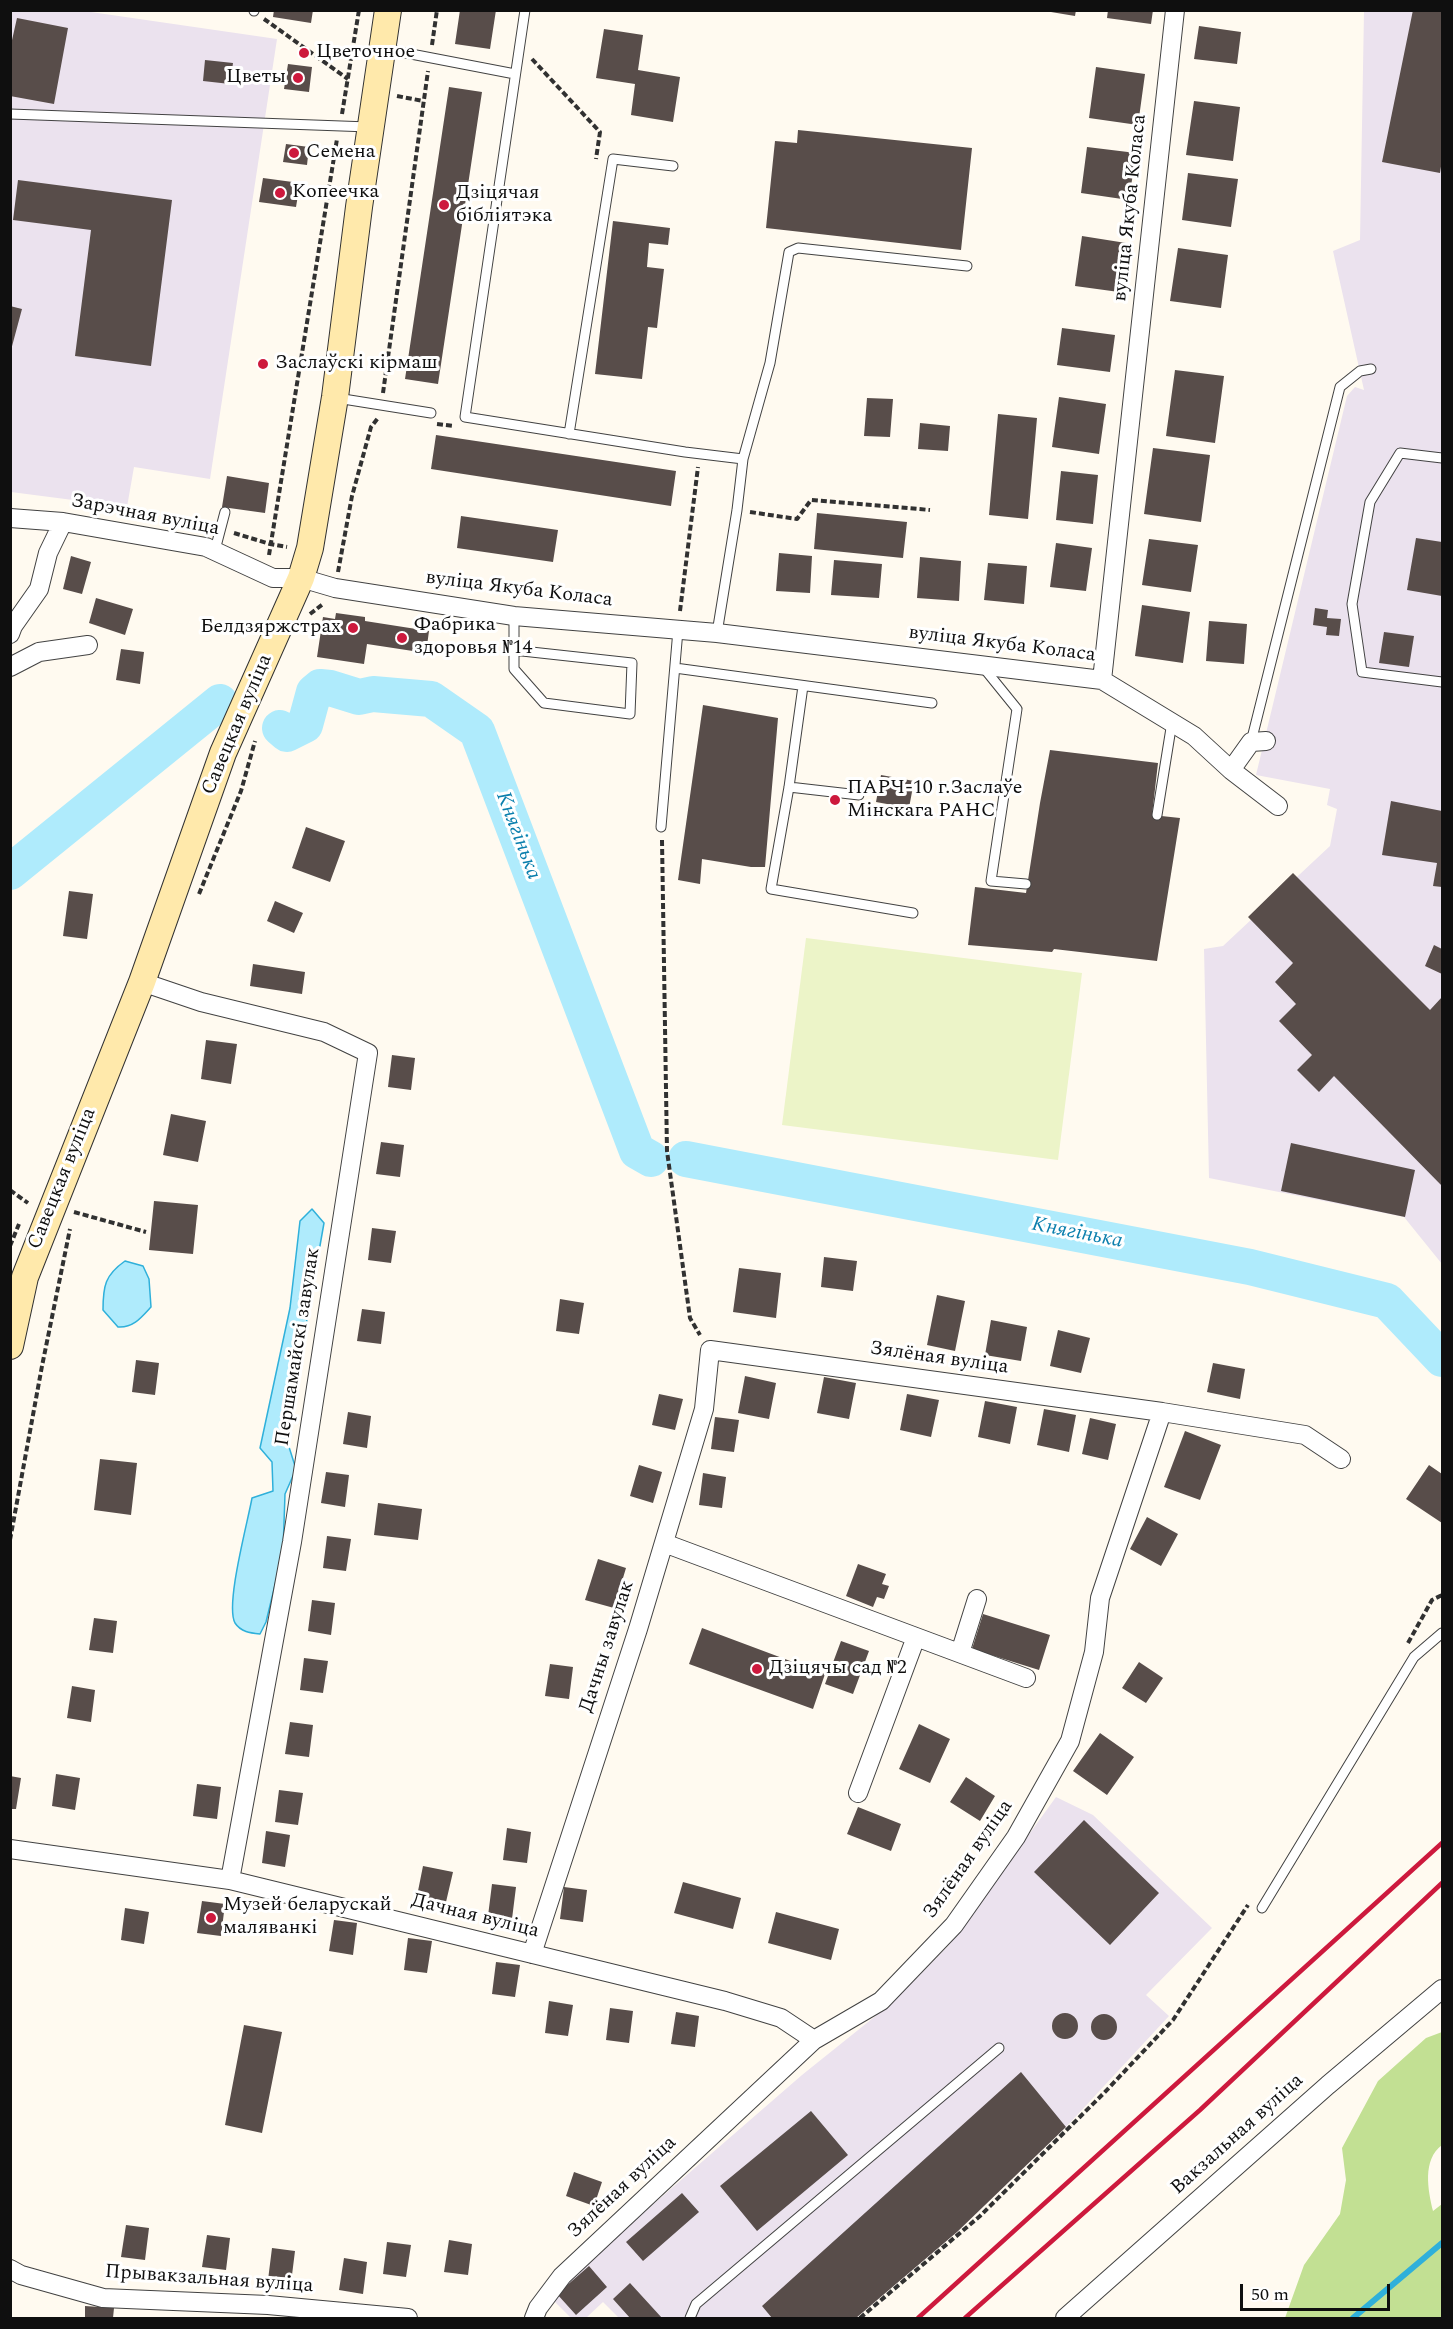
<!DOCTYPE html>
<html>
<head>
<meta charset="utf-8">
<style>
	body { margin:0 }
	#map { position:relative; width:1453px; height:2329px; overflow:hidden; background:#fffaf0; font-family:Spectral,serif }
	canvas { display:block }
	.frame { position:absolute; inset:0; border:12px solid #0f0f0f; pointer-events:none }
	.scale { position:absolute; left:1240px; top:2284px; width:150px; height:27px; box-sizing:border-box; border:3px solid #0f0f0f; border-top:0; padding-left:8px; font-size:18px; line-height:21px; white-space:nowrap; color:#0f0f0f; -webkit-text-stroke:4px #fff; paint-order:stroke }
</style>
</head>
<body>
<div id="map">
<canvas width="1453" height="2329"></canvas>
<div class="frame"></div>
<div class="scale">50 m</div>
</div>
<script>
const context = document.querySelector('canvas').getContext('2d');
context.lineJoin = 'round';
function fill(path, color) {
  context.fillStyle = color;
  context.fill(path, 'evenodd');
}
function trace(path, color, width, dash) {
  context.strokeStyle = color;
  context.lineWidth = width;
  context.lineCap = dash ? 'butt' : 'round';
  context.setLineDash(dash || []);
  context.stroke(path);
}
function drawText(font, color, halo, rows, align = 'center') {
  context.font = font + ' Spectral,serif';
  context.lineWidth = 6;
  context.setLineDash([]);
  context.textBaseline = 'middle';
  context.strokeStyle = halo;
  context.fillStyle = color;
  for (const [text, x, y, turn = 0] of rows) {
    context.save();
    context.translate(x, y);
    context.rotate((+turn || 0) * Math.PI / 180);
    context.textAlign = isNaN(turn) ? turn : align;
    if (halo) context.strokeText(text, 0, 0);
    context.fillText(text, 0, 0);
    context.restore();
  }
}
fill(new Path2D(`
	M11,11h73l193,28 -67,440 -76,-12 -7,40 -116,-15z
	M1364,11h78v1253l-38,-47 -195,-39 -5,-229 19,-3 107,-100 7,-37 -10,-4 3,-16 -74,-14 91,-379 8,-9 9,3 -31,-139 27,-11z
	M1056,1797l37,18 119,113 -66,67 23,21 -103,111 -109,105 -101,86h-237l-16,-16 -17,16h-15l-19,-19 23,-27 227,-197 91,-73 56,-57z`), '#ebe2ee');
fill(new Path2D(`
	M1442,2032v113c-20,15 -14,45 -9,66l9,-7v114h-157l19,-53 36,-51 6,-34 -4,-32 36,-67 48,-43z`), '#c2e093');
fill(new Path2D(`
	M806,938l276,35 -24,187 -276,-35z`), '#ecf4c8');
const water = new Path2D(`
	M312,1209l12,14 -31,175 -4,49 7,22 -11,25 -2,58 -17,70 -6,12c-10,-1 -19,-2 -25,-11 -10,-18 13,-102 17,-125l21,-7 -1,-29 -12,-14 30,-140 10,-87z
	M125,1261l18,5 6,13 2,28c-10,11 -18,21 -33,20l-15,-17c0,-24 2,-35 22,-49z`);
fill(water, '#afebfc');
trace(water, '#2fb0da', 1.5);
trace(new Path2D(`
	M1353,2318l89,-75`), '#2fb0da', 6);
trace(new Path2D(`
	M280,728l7,6 18,-9 9,-33 6,-5 10,1 29,9 14,-3 58,5 46,32 160,420 14,8
	M10,872l210,-170
	M686,1159l564,108 137,34 55,58`), '#afebfc', 36);
fill(new Path2D(`
	M274,10h39l-2,13 -38,-6z
	M460,10h36l-6,39 -35,-5z
	M1039,10h37l-1,6z
	M1108,10h45l-2,14 -44,-6z
	M1413,10h29v150l-2,13 -58,-11z
	M17,18l51,10 -14,76 -44,-8v-47z
	M1199,26l42,6 -4,32 -43,-5z
	M604,29l39,6 -5,35 42,7 -7,45 -42,-7 4,-31 -39,-6z
	M205,60l28,3 -3,21 -27,-3z
	M288,64l24,3 -3,25 -25,-3z
	M1096,67l49,7 -7,51 -49,-7z
	M449,87l33,5 -44,292 -33,-5z
	M1194,101l46,6 -7,54 -47,-6z
	M798,130l174,18 -11,102 -195,-22 9,-87 22,2z
	M286,144l23,3 -2,18 -24,-3z
	M1087,147l49,6 -7,47 -48,-7z
	M1188,173l50,6 -7,48 -49,-7z
	M263,178l37,5 -4,24 -37,-5z
	M18,180l154,20 -21,166 -76,-10 16,-126 -78,-10z
	M613,221l57,7 -2,17 -19,-2 -2,24 17,2 -7,59 -9,-1 -6,52 -47,-5z
	M1082,236l44,7 -7,49 -44,-6z
	M1178,248l50,7 -7,53 -51,-7z
	M10,306l12,3 -11,41h-1z
	M1062,328l53,7 -5,37 -53,-7z
	M1175,370l49,6 -9,67 -49,-7z
	M1059,397l47,7 -7,50 -47,-7z
	M867,398l26,1 -3,38 -26,-1z
	M998,414l39,4 -9,101 -39,-4z
	M920,423l30,3 -2,25 -30,-2z
	M436,435l240,36 -5,35 -240,-37z
	M1153,448l57,7 -9,67 -57,-8z
	M1061,471l37,4 -5,49 -37,-4z
	M227,476l42,7 -4,30 -43,-6z
	M817,513l90,9 -4,36 -89,-9z
	M461,516l97,14 -5,32 -96,-14z
	M1416,538l26,4v54l-35,-6z
	M1149,539l49,6 -7,47 -49,-7z
	M1056,543l36,5 -6,43 -36,-4z
	M779,553l33,3 -2,37 -34,-2z
	M71,556l20,6 -9,32 -19,-5z
	M920,557l41,4 -2,40 -42,-3z
	M834,560l48,4 -3,34 -48,-3z
	M988,563l39,3 -3,38 -40,-4z
	M96,598l37,11 -8,26 -36,-12z
	M1142,605l48,7 -7,51 -48,-7z
	M1315,608l13,2 -1,8 14,1 -2,17 -13,-1 1,-8 -14,-2z
	M336,613l29,4v4l64,10 -3,22 -59,-9 -3,20 -47,-7 6,-40 12,2z
	M1209,621l38,3 -3,40 -38,-3z
	M1384,632l30,4 -5,31 -30,-4z
	M121,649l23,3 -4,32 -24,-4z
	M703,705l75,13 -13,149h-14l-49,-8 -2,25 -22,-4z
	M1050,750l108,13 -6,52 28,3 -23,143 -103,-12 -2,3 -84,-7 7,-58 51,6 14,-90z
	M881,775l33,6 -5,27 -33,-6z
	M1391,801l51,10v76l-9,-1 4,-23 -55,-8z
	M306,827l39,14 -15,41 -38,-14z
	M1293,873l137,137 12,-13v189l-108,-110 -15,16 -22,-22 15,-15 -33,-34 17,-17 -21,-22 18,-19 -45,-46z
	M69,891l24,3 -6,45 -24,-3z
	M275,901l28,12 -9,20 -27,-12z
	M1434,945l8,4v25l-17,-8z
	M253,964l52,8 -3,22 -52,-8z
	M206,1040l31,4 -6,40 -30,-5z
	M392,1055l23,3 -4,32 -23,-3z
	M171,1114l35,7 -8,41 -35,-7z
	M381,1142l23,3 -4,32 -24,-3z
	M1291,1143l124,27 -10,47 -124,-26z
	M154,1201l44,4 -5,49 -44,-4z
	M372,1228l24,3 -5,32 -23,-3z
	M824,1257l33,4 -4,30 -32,-4z
	M739,1268l42,5 -5,45 -43,-6z
	M937,1295l28,6 -10,50 -28,-6z
	M560,1299l24,4 -5,31 -23,-3z
	M362,1309l23,3 -4,32 -24,-3z
	M991,1320l36,7 -6,34 -36,-6z
	M1058,1330l32,8 -9,35 -31,-7z
	M136,1360l23,3 -4,32 -23,-3z
	M1213,1363l32,6 -5,30 -33,-7z
	M745,1376l31,7 -7,36 -31,-6z
	M824,1377l32,6 -7,36 -32,-6z
	M659,1394l24,5 -8,31 -23,-5z
	M907,1394l32,6 -8,37 -31,-7z
	M985,1401l32,6 -7,37 -32,-7z
	M1044,1409l32,6 -7,37 -32,-7z
	M348,1412l23,4 -4,32 -24,-4z
	M715,1417l24,3 -5,32 -23,-3z
	M1090,1418l26,6 -8,36 -26,-6z
	M1185,1431l36,14 -21,55 -36,-13z
	M100,1459l37,4 -6,52 -37,-5z
	M639,1465l23,7 -9,31 -23,-7z
	M1429,1465l13,9v49l-36,-24z
	M326,1472l23,3 -4,32 -24,-4z
	M703,1473l23,4 -4,31 -23,-3z
	M378,1503l44,6 -4,31 -44,-5z
	M1147,1517l31,17 -17,32 -31,-17z
	M327,1536l24,3 -5,32 -23,-3z
	M598,1559l28,9 -12,40 -29,-8z
	M858,1564l28,10 -4,10 7,2 -5,13 -7,-2 -4,10 -27,-11z
	M312,1600l23,3 -4,32 -23,-4z
	M983,1614l67,21 -11,35 -67,-21z
	M94,1618l23,3 -4,32 -24,-3z
	M702,1628l123,46 -12,35 -124,-45z
	M841,1641l28,10 -16,43 -28,-10z
	M304,1658l24,3 -5,32 -23,-3z
	M1139,1662l24,16 -17,25 -24,-15z
	M550,1664l23,3 -4,32 -24,-3z
	M72,1686l23,4 -4,32 -24,-4z
	M290,1722l23,3 -4,32 -24,-3z
	M919,1724l31,15 -20,44 -31,-14z
	M1100,1733l34,24 -27,38 -34,-24z
	M56,1774l24,4 -5,32 -23,-4z
	M10,1776l11,2 -5,31h-6z
	M966,1777l29,19 -15,25 -30,-19z
	M197,1784l24,3 -4,32 -24,-3z
	M279,1790l24,3 -5,32 -23,-3z
	M858,1807l43,17 -10,27 -44,-17z
	M1084,1820l75,73 -49,52 -76,-73z
	M507,1828l24,4 -4,31 -24,-3z
	M266,1831l24,4 -5,32 -23,-4z
	M423,1866l30,6 -7,30 -29,-6z
	M683,1882l58,16 -8,31 -59,-16z
	M492,1884l24,3 -4,32 -24,-3z
	M564,1887l23,3 -4,32 -23,-3z
	M202,1901l23,3 -4,32 -24,-3z
	M125,1908l24,4 -5,32 -23,-4z
	M776,1912l63,17 -8,31 -63,-17z
	M334,1920l23,3 -4,32 -24,-4z
	M408,1938l24,3 -5,32 -23,-3z
	M496,1962l24,3 -5,32 -23,-3z
	M549,2001l24,4 -5,31 -23,-3z
	M610,2008l23,3 -4,32 -23,-3z
	M676,2012l23,4 -4,31 -24,-3z
	M1052 2026a13 13 0 1 1 26 0a13 13 0 1 1-26 0Z
	M1091 2027a13 13 0 1 1 26 0a13 13 0 1 1-26 0Z
	M244,2025l38,7 -20,101 -37,-8z
	M1021,2072l45,55 -109,105 -101,86h-84l-10,-12z
	M811,2111l37,44 -91,76 -37,-45z
	M574,2172l28,10 -8,24 -28,-10z
	M682,2193l17,19 -56,49 -17,-19z
	M126,2225l23,3 -4,32 -24,-3z
	M207,2235l23,3 -4,32 -24,-3z
	M449,2240l23,4 -4,31 -24,-3z
	M387,2242l24,3 -5,32 -23,-3z
	M272,2248l23,3 -4,32 -23,-3z
	M344,2258l23,4 -4,32 -24,-4z
	M589,2266l18,21 -31,28 -19,-21z
	M630,2283l32,35h-32l-17,-19z
	M85,2306l29,2 -1,10h-28z`), '#584d4a');
const lane = new Path2D(`
	M525,10l-60,407 220,35 58,7
	M254,11v-1
	M385,49l130,25
	M10,114l359,13
	M337,398l94,15
	M569,434l44,-275 60,7
	M1442,458l-42,-5 -30,49 -18,102 10,68 80,10
	M215,550l10,-38
	M717,633l20,-123 6,-51 27,-96 19,-111 9,-4 169,18
	M513,650l119,13 -2,51 -86,-11 -30,-34v-53
	M983,667l34,42 -26,172 35,3
	M675,668l257,35
	M803,686l-14,101 -18,102 142,24
	M1251,742l89,-355 20,-16 11,-2
	M789,787l70,8
	M1157,815l15,-93
	M661,827l17,-197
	M1262,1908l152,-251 28,-24
	M690,2318l6,-14 303,-256`);
const street = new Path2D(`
	M10,518l53,4 143,25 67,31h28l34,10 179,28 203,17 385,47 73,-670
	M10,634l3,-8 26,-37 9,-36 15,-31
	M10,667l29,-15 49,-7
	M1102,680l92,56 37,34 47,36
	M1231,770l20,-28 15,-1
	M142,982l59,20 123,30 44,21 -76,489 -62,338
	M664,1543l362,135
	M960,1653l17,-54
	M858,1793l58,-156
	M10,1849l220,31 495,121 56,17 33,22
	M532,1954l106,-325 66,-220 6,-59 452,62 143,23 36,24
	M10,2269l11,6 82,23 165,7 140,13
	M534,2318l4,-10 24,-32 252,-236 67,-39 73,-76 62,-88 54,-96 24,-89 6,-54 62,-186
	M1065,2318l263,-233 114,-96`);
const secondary = new Path2D(`
	M10,1346l15,-69 117,-295 81,-229 78,-175 9,-30 25,-151 24,-190 29,-197`);
trace(lane, '#424242', 11);
trace(street, '#424242', 20);
trace(secondary, '#313131', 28);
trace(new Path2D(`
	M264,19l84,60
	M432,45l5,-35
	M532,59l68,73 -4,27
	M397,96l26,5
	M342,114l17,-104
	M383,393l45,-322
	M437,424l17,2
	M750,512l47,7 14,-19 119,10
	M234,533l36,11 17,3
	M269,555l68,-416
	M338,572l14,-76 19,-69 7,-9
	M680,611l18,-144
	M310,614l13,-10
	M662,840l5,311 23,167 10,17
	M199,894l42,-103 14,-50
	M10,1190l18,13
	M74,1212l72,20
	M10,1246l9,-22
	M10,1540l32,-174 28,-137
	M1408,1643l24,-43 10,-5
	M860,2318l120,-102 124,-123 69,-73 75,-115`), '#313131', 4, [6, 3]);
trace(lane, '#fff', 9);
trace(street, '#fff', 18);
trace(secondary, '#ffe9ab', 26);
trace(new Path2D(`
	M918,2318l524,-475
	M965,2318l235,-208 242,-227`), '#cd193d', 4.5);
for (const [x, y, r, color] of [
	[304,53,6,"#cd193d"],
	[298,78,6,"#cd193d"],
	[294,153,6,"#cd193d"],
	[280,193,6,"#cd193d"],
	[444,205,6,"#cd193d"],
	[263,364,6,"#cd193d"],
	[353,628,6,"#cd193d"],
	[402,638,6,"#cd193d"],
	[835,800,6,"#cd193d"],
	[757,1669,6,"#cd193d"],
	[211,1918,6,"#cd193d"]
]) {
  const dot = new Path2D();
  dot.arc(x, y, r, 0, 2 * Math.PI);
  context.fillStyle = color;
  context.fill(dot);
  trace(dot, '#fff', 2);
}
drawText('20px', '#0f0f0f', '#fff', [
	["Цветочное",316,53],
	["Цветы",286,78,"right"],
	["Семена",306,153],
	["Копеечка",292,193],
	["Дзіцячая",456,194],
	["бібліятэка",456,217],
	["Заслаўскі кірмаш",275,364],
	["Фабрика",414,626],
	["здоровья №14",414,649],
	["Белдзяржстрах",341,628,"right"],
	["ПАРЧ-10 г.Заслаўе",847,789],
	["Мінскага РАНС",847,812],
	["Дзіцячы сад №2",769,1669],
	["Музей беларускай",223,1906],
	["маляванкі",223,1929]
], 'left');
drawText('20px', '#0f0f0f', '#fff', [
	["вуліца Якуба Коласа",1131,208,-84],
	["Зарэчная вуліца",145,516,11],
	["вуліца Якуба Коласа",519,590,7],
	["вуліца Якуба Коласа",1002,645,7],
	["Савецкая вуліца",238,725,-67],
	["Савецкая вуліца",63,1179,-68],
	["Першамайскі завулак",299,1347,-81],
	["Зялёная вуліца",939,1359,8],
	["Дачны завулак",608,1647,-72],
	["Зялёная вуліца",969,1860,-55],
	["Дачная вуліца",475,1917,14],
	["Вакзальная вуліца",1238,2135,-42],
	["Зялёная вуліца",623,2188,-43],
	["Прывакзальная вуліца",209,2280,4]
]);
drawText('italic 21px', '#0b7fad', '#fff', [
	["Княгінька",517,836,69],
	["Княгінька",1077,1234,11]
]);
</script>
</body>
</html>
